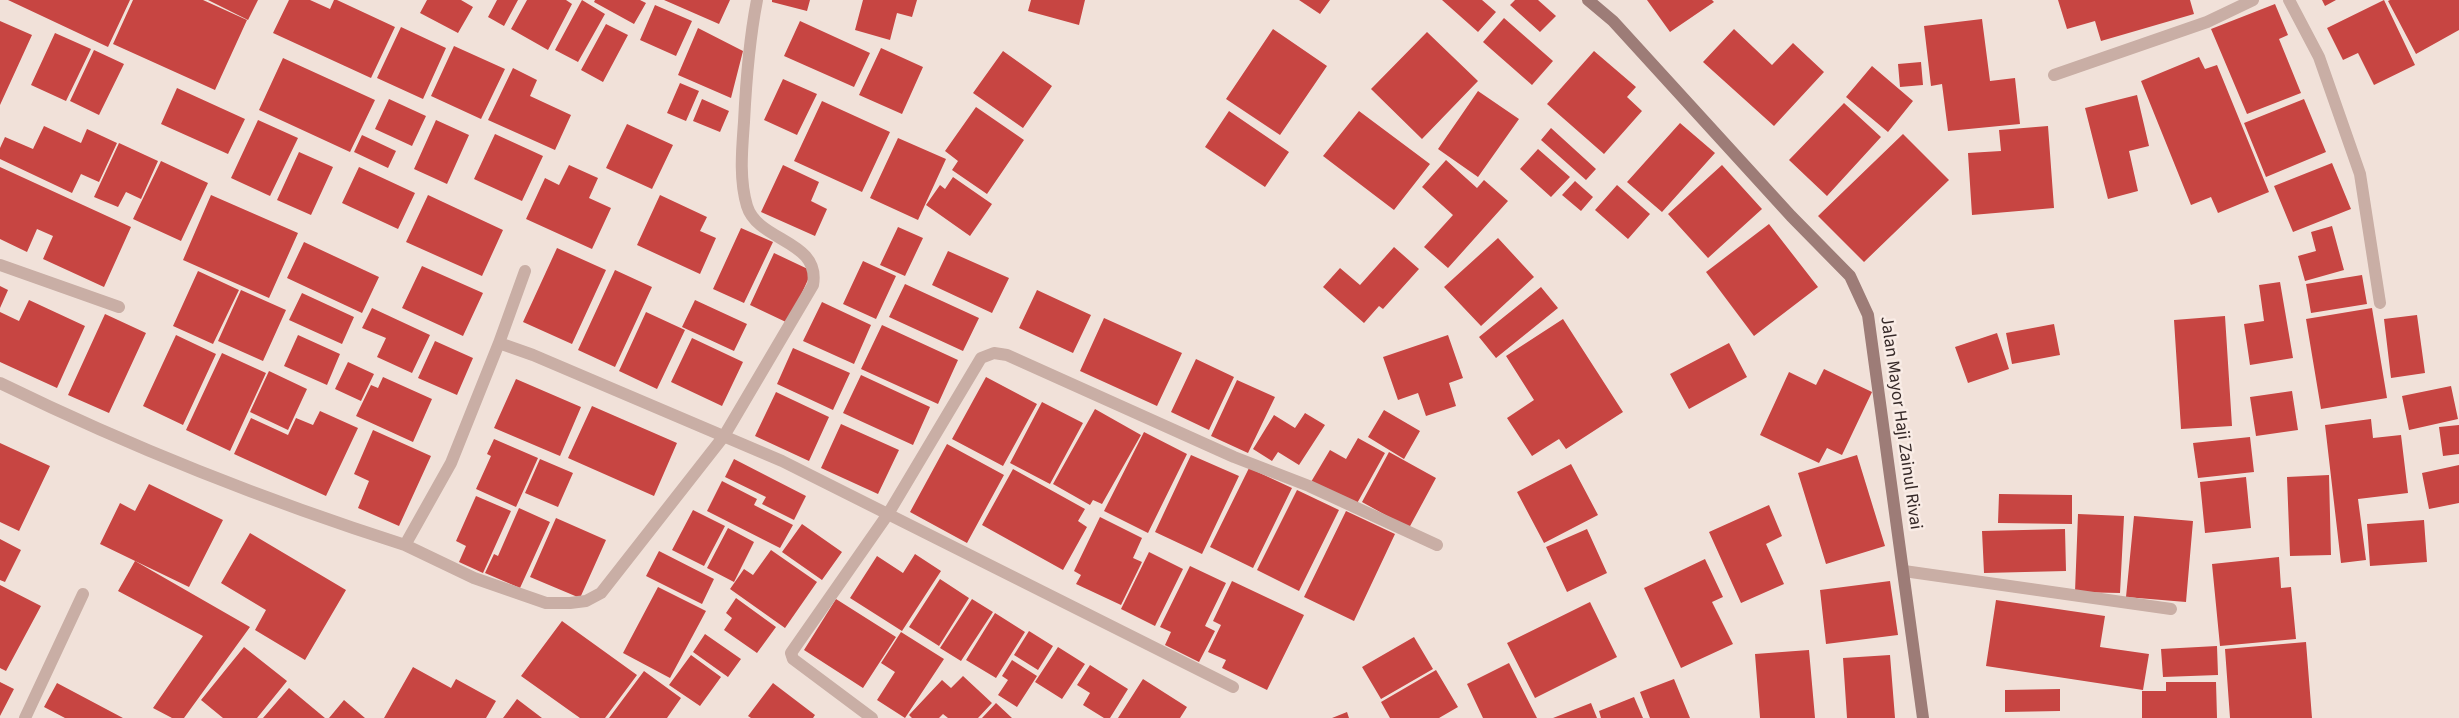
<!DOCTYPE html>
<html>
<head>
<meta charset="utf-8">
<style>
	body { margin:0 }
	canvas { display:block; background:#f1e1d9 }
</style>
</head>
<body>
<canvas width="2459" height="718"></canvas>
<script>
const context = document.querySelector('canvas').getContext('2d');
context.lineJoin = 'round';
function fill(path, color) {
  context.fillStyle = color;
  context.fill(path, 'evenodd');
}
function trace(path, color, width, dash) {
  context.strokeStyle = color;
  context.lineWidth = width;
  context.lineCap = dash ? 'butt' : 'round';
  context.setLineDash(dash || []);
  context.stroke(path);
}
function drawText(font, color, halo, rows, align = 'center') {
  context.font = font + ' "Source Sans 3",sans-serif';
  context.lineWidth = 5;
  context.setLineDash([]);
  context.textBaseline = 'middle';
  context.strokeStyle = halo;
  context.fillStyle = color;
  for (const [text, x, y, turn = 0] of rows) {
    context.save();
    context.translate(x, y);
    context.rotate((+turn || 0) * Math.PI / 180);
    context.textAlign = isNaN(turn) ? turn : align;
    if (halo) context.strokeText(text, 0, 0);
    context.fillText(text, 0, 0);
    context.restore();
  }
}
fill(new Path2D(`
	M8,0h122l-22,47z
	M133,0h70l44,20 -32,70 -102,-46z
	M208,0h50l-10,20z
	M289,0h21l20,9 4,-9h3l58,27 -24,51 -98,-45z
	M427,0h34l12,7 -15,26 -38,-20z
	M497,0h21l-14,26 -16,-9z
	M527,0h39l6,4 -24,46 -37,-21z
	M582,0l23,14 -27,48 -23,-12z
	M595,0h45l6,3 -12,21 -40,-22z
	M664,0h66l-11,24z
	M772,0h38l-3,11 -35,-9z
	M863,0h54l-5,17 -15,-4 -7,27 -35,-10z
	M1031,0h54l-6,25 -51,-14z
	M1299,0h31l-10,14z
	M1442,0h40l14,12 -18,20z
	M1515,0h23l18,16 -16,16 -30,-27z
	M1647,0h65l2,2 -44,30z
	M2058,0h132l4,14 -93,27 -6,-20 -28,8z
	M2322,0h14l-11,6z
	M2384,0l31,65 -41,20 -16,-32 -15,7 -16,-32z
	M2390,0h69v30l-43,24 -28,-53z
	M2275,4l13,31 -9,4 22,54 -54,21 -36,-85z
	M655,5l37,16 -16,35 -36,-16z
	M1504,18l49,43 -21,24 -49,-43z
	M1982,19l8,62 25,-3 5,46 -72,7 -6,-47 -11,2 -7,-60z
	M0,21l32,14 -32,70z
	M800,21l70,32 -16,34 -70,-31z
	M606,24l22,11 -25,47 -22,-12z
	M401,27l45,21 -23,51 -46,-21z
	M698,28l45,23 -12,47 -53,-23z
	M1273,29l54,37 -47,69 -54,-36z
	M1734,29l38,36 21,-22 31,29 -50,54 -71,-64z
	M1427,32l51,49 -56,58 -51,-50z
	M55,33l36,16 -25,52 -35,-16z
	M454,46l51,23 -24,50 -50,-23z
	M881,48l42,19 -21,47 -43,-19z
	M94,50l30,14 -25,51 -29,-14z
	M1003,51l49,35 -29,42 -50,-35z
	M1594,51l42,36 -9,10 15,14 -38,43 -57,-50z
	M2199,57l6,12 12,-4 52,127 -51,21 -7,-16 -20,8 -50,-124z
	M283,58l92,42 -25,52 -91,-42z
	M1921,62l2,23 -23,2 -2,-23z
	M1872,66l41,35 -25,31 -42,-35z
	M513,68l24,12 -7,16 41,19 -16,35 -67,-30z
	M783,79l34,15 -20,41 -33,-15z
	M680,83l19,8 -13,30 -19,-8z
	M177,88l68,31 -17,35 -67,-30z
	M1478,91l41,28 -41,58 -40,-28z
	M2137,95l12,51 -20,5 9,40 -30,8 -23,-91z
	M389,99l37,17 -14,30 -37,-17z
	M702,99l27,12 -9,21 -27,-11z
	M2304,99l22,53 -60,25 -22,-54z
	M822,101l68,31 -28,60 -68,-31z
	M1844,103l37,34 -54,59 -38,-36z
	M976,107l48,33 -37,54 -35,-24 6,-9 -13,-10z
	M1229,111l60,41 -24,35 -60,-40z
	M1359,111l71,53 -36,46 -71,-54z
	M258,120l40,18 -28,58 -39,-18z
	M436,120l33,15 -22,49 -33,-15z
	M1680,123l35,30 -53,59 -35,-30z
	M627,124l46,21 -21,44 -46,-21z
	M44,126l37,17 6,-14 30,14 -18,39 -18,-8 -9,19 -72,-34v-11l5,-11 28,12z
	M2048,126l6,82 -82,7 -4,-62 33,-2 -2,-21z
	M1551,128l45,41 -10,11 -45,-40z
	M495,134l48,22 -21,45 -48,-22z
	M1903,134l46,46 -85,82 -46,-46z
	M362,135l34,16 -8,17 -34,-16z
	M898,138l48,21 -28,61 -48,-22z
	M119,143l39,18 -17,38 -15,-7 -8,15 -24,-10z
	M1538,149l32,28 -19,20 -31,-28z
	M299,152l34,15 -22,48 -34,-15z
	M1446,160l31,28 7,-8 24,21 -60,67 -24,-21 29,-32 -31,-28z
	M161,161l47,22 -27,58 -48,-22z
	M2332,163l19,46 -58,23 -19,-46z
	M569,165l29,13 -9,20 22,10 -19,41 -66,-30 19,-41 14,7z
	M783,165l36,17 -8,19 16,8 -12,27 -54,-24z
	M1722,165l40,44 -54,49 -40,-44z
	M0,167l131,60 -27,60 -61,-28 10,-23 -16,-7 -10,23 -27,-13z
	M359,167l56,26 -17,36 -56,-26z
	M953,177l39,27 -22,32 -44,-31 14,-20 5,4z
	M1575,181l18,16 -12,14 -19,-16z
	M1617,185l33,29 -22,25 -33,-29z
	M211,195l87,38 -29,65 -86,-38z
	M428,195l75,35 -21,46 -76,-34z
	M660,195l47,22 -7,14 16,7 -16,36 -63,-29z
	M1769,224l49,63 -64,49 -48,-64z
	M2332,226l12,44 -39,11 -7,-25 18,-5 -5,-19z
	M898,227l25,11 -18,38 -25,-11z
	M741,228l32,14 -29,61 -31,-14z
	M1498,238l36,39 -53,49 -37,-39z
	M304,242l75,35 -17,36 -75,-35z
	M1394,247l25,22 -36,40 -4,-3 -15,17 -41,-36 17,-19 20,17z
	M557,248l49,22 -34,74 -49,-22z
	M948,251l61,27 -17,35 -60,-28z
	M774,253l38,18 -24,52 -38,-18z
	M863,261l33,15 -20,43 -33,-15z
	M422,266l61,27 -20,43 -61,-28z
	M615,270l37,17 -37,80 -37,-17z
	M198,271l41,19 -26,54 -40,-18z
	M2362,275l5,29 -56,9 -5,-29z
	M2280,282l13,76 -43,7 -6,-41 20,-3 -5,-36z
	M905,284l74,34 -16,33 -74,-34z
	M0,286l8,4 -8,18z
	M1541,287l17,21 -62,50 -17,-21z
	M241,290l45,20 -23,51 -45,-20z
	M1037,290l54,25 -18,38 -54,-25z
	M302,293l52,24 -12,27 -53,-24z
	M29,300l56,26 -28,62 -57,-26v-50l19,9z
	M695,300l52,24 -13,27 -52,-24z
	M822,302l49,23 -17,39 -51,-23z
	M372,308l58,27 -18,38 -35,-16 9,-19 -24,-10z
	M2372,308l15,90 -66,11 -15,-90z
	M646,312l39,18 -28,59 -38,-18z
	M105,314l41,19 -37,80 -41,-18z
	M2417,315l8,58 -34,5 -7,-59z
	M2225,316l7,110 -51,3 -7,-109z
	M1104,318l78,35 -25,53 -77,-35z
	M1563,319l60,93 -57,37 -7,-10 -27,17 -25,-38 27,-18 -28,-44z
	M2054,324l6,31 -48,9 -6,-31z
	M882,325l76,35 -20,44 -77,-35z
	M1997,333l12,36 -41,14 -13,-36z
	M176,335l40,19 -33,71 -40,-19z
	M298,335l42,19 -13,31 -43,-19z
	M1448,335l15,43 -14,5 7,23 -30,10 -8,-23 -20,7 -15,-43z
	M692,338l51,24 -21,44 -51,-24z
	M435,341l38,17 -16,37 -39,-17z
	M1729,343l18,34 -58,32 -19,-35z
	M793,348l57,25 -17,37 -56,-26z
	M222,353l44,20 -36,78 -44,-21z
	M1196,359l38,18 -25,53 -38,-18z
	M348,362l26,12 -13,27 -26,-12z
	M1824,369l48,23 -30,63 -15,-7 -8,15 -59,-28 29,-63 27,13z
	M269,371l38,18 -19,41 -38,-18z
	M861,375l69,32 -17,38 -70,-32z
	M383,377l49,22 -19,43 -57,-26 15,-31 7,3z
	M986,377l51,27 -34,62 -51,-27z
	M516,379l65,28 -21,49 -66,-28z
	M1237,380l38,17 -27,56 -37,-17z
	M2451,386l7,33 -49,11 -7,-34z
	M2292,391l6,39 -42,6 -6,-39z
	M776,392l53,25 -20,44 -54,-25z
	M1042,402l41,21 -33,61 -40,-21z
	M592,406l85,37 -23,53 -86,-38z
	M1095,409l46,26 -39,69 -9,-4 -3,5 -37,-21z
	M1384,410l36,21 -16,28 -36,-22z
	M320,411l38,17 -32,68 -92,-42 17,-36 37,17 8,-17 17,7z
	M1305,413l20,12 -26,40 -21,-13 -6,9 -19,-12 21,-34 21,13z
	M2371,419l2,19 28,-3 7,58 -50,6 8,61 -25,3 -16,-138z
	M841,424l58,26 -21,44 -57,-26z
	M2459,425v29l-16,2 -4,-29z
	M373,430l58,26 -32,70 -41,-18 11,-27 -15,-7z
	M1144,432l43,22 -39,79 -44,-22z
	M2250,437l4,35 -56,6 -5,-35z
	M1358,438l27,15 -30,54 -44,-25 19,-32 16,9z
	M494,439l44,19 -22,49 -40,-18 15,-33 -4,-2z
	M0,443l50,23 -31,65 -19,-9z
	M947,444l57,31 -37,68 -57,-31z
	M1389,452l47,26 -27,50 -47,-26z
	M1191,455l48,21 -37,78 -47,-22z
	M1857,455l28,91 -59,18 -28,-91z
	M540,459l33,14 -15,34 -33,-14z
	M734,459l72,37 -12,24 -32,-16 4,-7 -41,-20z
	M1571,464l27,51 -54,28 -27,-51z
	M2459,465v38l-30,6 -7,-36z
	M1249,468l43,20 -39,80 -43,-21z
	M1013,469l72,40 -7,12 9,6 -24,43 -81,-45z
	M2329,475l2,80 -41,1 -3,-79z
	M2246,477l5,51 -46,5 -5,-51z
	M722,481l35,18 -3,6 39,20 -13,23 -73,-37z
	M149,484l74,36 -34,67 -89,-43 20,-41 15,8z
	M1297,490l42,20 -40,81 -42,-21z
	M1999,494l73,1v29l-74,-1z
	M476,496l35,15 -28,62 -24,-11 7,-16 -10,-5z
	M1769,505l13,31 -16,8 18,40 -43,19 -32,-71z
	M519,508l31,14 -30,66 -35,-15 9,-19 4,2z
	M693,510l32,16 -21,40 -32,-16z
	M1346,511l49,23 -41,87 -50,-24z
	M2078,514l46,2 -4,77 -45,-1z
	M2134,516l59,5 -7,81 -60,-5z
	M1100,517l42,21 -9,20 9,4 -21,43 -45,-21 5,-9 -7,-4z
	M556,518l50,22 -26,58 -50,-21z
	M2424,520l3,42 -57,4 -3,-42z
	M802,524l40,28 -20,28 -40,-28z
	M728,528l26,14 -20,40 -27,-14z
	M1587,529l20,44 -40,19 -21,-45z
	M2065,529l1,42 -82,2 -2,-42z
	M250,533l96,57 -41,70 -50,-30 11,-20 -45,-27z
	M0,539l21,11 -16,32 -5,-2z
	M771,550l46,32 -32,46 -55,-39 14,-20 9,6z
	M659,551l55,28 -12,25 -56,-28z
	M1149,552l34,17 -28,57 -34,-17z
	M915,554l26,17 -39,60 -52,-33 27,-42 26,17z
	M2279,557l2,31 10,-1 5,52 -76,7 -8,-82z
	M1705,559l18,38 -11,5 21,42 -52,24 -37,-80z
	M135,561l115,66 -66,91h-12l-19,-10 50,-72 -85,-45z
	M1190,566l36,17 -21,43 10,5 -16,31 -34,-17 6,-13 -11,-5z
	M940,579l29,19 -30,48 -30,-19z
	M1232,581l72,34 -37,75 -45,-22 4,-8 -18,-8 13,-27 -8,-4z
	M1890,581l8,54 -72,9 -6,-54z
	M0,585l41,21 -35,65 -6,-3z
	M658,587l48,24 -36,67 -47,-25z
	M736,598l40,29 -19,26 -33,-23 8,-12 -6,-5z
	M836,599l60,38 -33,51 -59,-38z
	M972,599l21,13 -32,49 -21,-13z
	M1996,600l109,16 -5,31 49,7 -6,36 -157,-24z
	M1590,602l27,55 -82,41 -28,-55z
	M995,613l30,19 -29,46 -30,-18z
	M562,621l75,54 -32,43h-25l-59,-42z
	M1029,631l24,15 -15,24 -24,-15z
	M901,632l43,27 -39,59 -28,-18 18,-28 -14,-9z
	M705,634l36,25 -13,18 -35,-25z
	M1414,637l19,32 -52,30 -19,-32z
	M2306,642l6,76h-82l-5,-69z
	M2217,646l1,29 -55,2 -2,-28z
	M244,647l43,34 -30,37h-34l-22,-18z
	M1058,647l27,17 -23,35 -27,-17z
	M1809,650l6,68h-55l-5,-64z
	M691,655l30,22 -21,29 -31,-21z
	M1890,655l5,63h-48l-4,-60z
	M1012,660l25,16 -20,31 -19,-12 10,-15 -6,-4z
	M1509,663l28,55h-54l-16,-34z
	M1090,665l38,24 -18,29h-6l-21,-13 7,-12 -13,-8z
	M413,667l38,21 5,-9 40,22 -10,17h-102z
	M1436,670l22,37 -19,11h-49l-9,-16z
	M644,671l37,27 -14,20h-58z
	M963,676l29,27 -14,15h-30l-5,-4 -4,4h-27l-3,-3 33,-35 9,8z
	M1143,679l44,28 -7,11h-62z
	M1674,679l16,39h-40l-10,-26z
	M0,682l14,7 -14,27z
	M2166,682h50l1,36h-75v-27h24z
	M57,683l66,35h-58l-21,-11z
	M773,683l42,32 -2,3h-62l-3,-2z
	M289,688l36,30h-62z
	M2060,689v22l-55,1v-22z
	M1634,697l9,21h-42l-2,-7z
	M517,699l25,19h-39z
	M344,700l21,18h-36z
	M996,703l16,15h-30z
	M1591,703l6,15h-44z
	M1347,712l2,6h-17z`), '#c74542');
trace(new Path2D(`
	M25,718l58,-124`), '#c9aea5', 12);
trace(new Path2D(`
	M2289,0l30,57 41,117 20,129
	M2054,75l153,-53 46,-22
	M0,265l119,42
	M499,343l26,-72
	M0,383c131,64 267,118 405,162l46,-82 48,-120 34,12 249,106 451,226
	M405,545l69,33 72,25h24l16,-2 15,-8 123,-157 89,-151c8,-45 -55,-43 -66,-79 -8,-27 -5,-57 -3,-84 2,-41 5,-81 13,-122
	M1904,571l267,38
	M872,718l-79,-59 -2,-6 97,-139 93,-156 13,-5 13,2 227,102 75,29 128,59`), '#c9aea5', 12);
trace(new Path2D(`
	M1588,0l25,21 178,195 59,60 18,39 55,403`), '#9d7c77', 12);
drawText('18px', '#352827', '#f9ece6', [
	["Jalan Mayor Haji Zainul Rivai",1900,423,82]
]);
</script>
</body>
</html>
